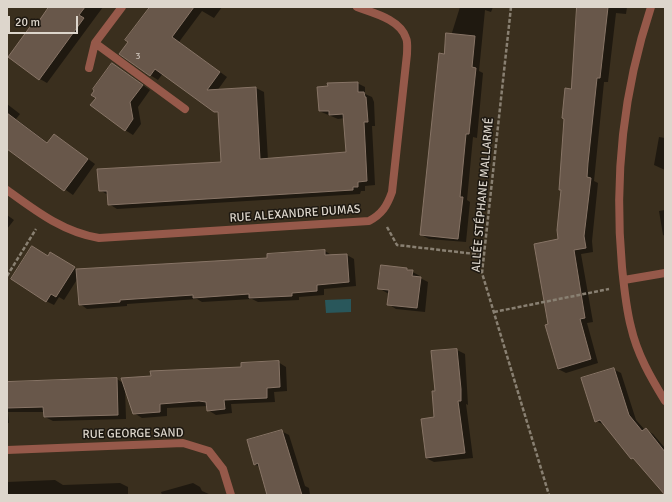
<!DOCTYPE html>
<html>
<head>
<meta charset="utf-8">
<style>
	body { margin:0 }
	#map { position:relative; width:672px; height:502px; overflow:hidden; background:#3a2f1e; font-family:Signika,sans-serif }
	canvas { display:block }
	.frame { position:absolute; inset:0; border:8px solid #ddd6cc; pointer-events:none }
	.scale { position:absolute; left:8px; top:16px; width:70px; height:18px; box-sizing:border-box; border:2px solid #ddd6cc; border-top:0; padding-left:5px; font-size:12px; line-height:14px; white-space:nowrap; color:#ddd6cc; -webkit-text-stroke:3px #1d1811; paint-order:stroke }
</style>
</head>
<body>
<div id="map">
<canvas width="672" height="502"></canvas>
<div class="frame"></div>
<div class="scale">20 m</div>
</div>
<script>
const context = document.querySelector('canvas').getContext('2d');
context.lineJoin = 'round';
function fill(path, color) {
  context.fillStyle = color;
  context.fill(path, 'evenodd');
}
function trace(path, color, width, dash) {
  context.strokeStyle = color;
  context.lineWidth = width;
  context.lineCap = dash ? 'butt' : 'round';
  context.setLineDash(dash || []);
  context.stroke(path);
}
function drawText(font, color, halo, rows, align = 'center') {
  context.font = font + ' Signika,sans-serif';
  context.lineWidth = 3;
  context.setLineDash([]);
  context.textBaseline = 'middle';
  context.strokeStyle = halo;
  context.fillStyle = color;
  for (const [text, x, y, turn = 0] of rows) {
    context.save();
    context.translate(x, y);
    context.rotate((+turn || 0) * Math.PI / 180);
    context.textAlign = isNaN(turn) ? turn : align;
    if (halo) context.strokeText(text, 0, 0);
    context.fillText(text, 0, 0);
    context.restore();
  }
}
fill(new Path2D(`
	M351,299v13l-25,1 -1,-13z`), '#29575b');
fill(new Path2D(`
	M50,7h53l-56,76 -7,-4 -4,-52z
	M165,7h57l-8,11 -12,-7 -23,31 48,35 -10,14 39,-3 8,4 4,68 79,-8 -2,-34 -7,1 -19,-8 38,-28 8,4v7l7,3 2,5 1,24h-3l3,59 -10,1v5h-4l-1,3 -243,15 -8,-5 -1,-9 -8,-5 122,-27 -3,-49 -56,-41 -5,7 -8,-5z
	M460,7h33l-2,5 -6,-2 -6,61 4,2 -6,65 -4,-1 -6,63 3,2 -4,40 -37,-3 -8,-4 24,-180z
	M591,7h36l-1,7 -10,-1 -8,69h-4l-10,99 4,2 -6,58 1,11 -12,2 12,68 -6,1 11,40 -32,10 -8,-4 1,-129 3,-49 -2,-1 12,-100z
	M113,64l37,26 -12,17 3,17 -8,11 -8,-5 -28,-32z
	M7,104l13,10 -4,5 32,24 14,-3 33,24 -22,31 -66,-46z
	M659,137l6,1v32l-11,-5z
	M665,210v26l-2,-1 -4,-24z
	M7,215l7,5 -7,9z
	M325,251l8,5 14,-1 7,4 2,27 -32,3v6l-25,2v3l-41,2 -6,-3 -50,3 -5,-3 -70,5v2l-40,3 -7,-5 -2,-26 -14,22 -5,-3 -5,8 -8,-4 2,-44 10,1 19,12 191,-11z
	M407,269l13,7v2l8,4 -3,30 -29,-3 -8,-5 1,-10 -9,-5z
	M457,350l8,4 3,51 -2,-1 7,54 -39,4 -8,-4 10,-40v-26l-4,-40z
	M278,362l8,5 1,24 -13,1 1,10 -44,2 1,9 -16,2 -8,-5v-4l-41,2v8l-25,2 -8,-5 -9,-25 1,31 -73,2 -8,-4 -1,-5h-36l1,11h-2v-39l110,-5 6,4 29,-6 90,-9z
	M613,369l8,4 15,47 9,10 8,4 12,14v47l-60,-70 -9,-4z
	M281,431l8,4 16,51 4,2 1,7h-42l-8,-28 -6,-3z
	M55,480l8,5 57,-2 8,4v8h-121v-13z
	M193,483l7,4 2,4 9,4h-49l-1,-3z`), '#0007');
const building = new Path2D(`
	M49,7h36l-6,8 5,3 -45,62 -31,-23 24,-33 3,2z
	M150,7h44l-22,30 48,35 -13,18 49,-3 4,72 86,-7 -3,-38 -14,1v-4h-10l-2,-24 11,-1 -1,-3 31,-1v10h6l1,5h1l2,25h-4l3,59 -9,1v5h-5v3l-245,15 -1,-14h-8l-2,-22 124,-7 -3,-50h-4l-59,-43 -5,7 -31,-22 9,-12 -3,-2z
	M577,7h31l-8,71h-3l-9,85 -1,14 4,1 -7,58 2,12 -12,2 11,68 -5,1 11,40 -33,10 -13,-44 3,-1 -14,-80 24,-5 -1,-9 4,-40h-2l5,-71 -2,-1 3,-30 6,1z
	M446,33l29,3 -3,31 4,1 -7,66h-3l-6,63h3l-5,42 -38,-4 19,-182 5,1z
	M112,63l31,22 -13,17 3,17 -8,12 -35,-26 6,-7 -5,-3 3,-4 -1,-2z
	M7,113l40,30 7,-9 34,25 -24,32 -57,-42z
	M32,246l16,10 2,-4 25,15 -19,30 -5,-3 -5,8 -35,-23z
	M325,250v5l22,-1 2,28 -32,3v6l-25,2v3l-43,2v-4l-56,4v-3l-73,5v2l-41,3 -3,-36 191,-11v-4z
	M381,265l26,3v2h6l-1,6 9,1 -4,31 -30,-3 2,-15 -11,-1z
	M457,349l4,40v12h-3l7,52 -39,5 -5,-39 13,-2 -2,-26h3l-4,-40z
	M279,361l1,26 -13,1v10l-43,2 1,9 -18,2 -1,-9 -7,-1 -39,3v8l-27,2 -12,-36 30,-2 -1,-5 91,-4v-4z
	M614,368l15,47 13,16 4,-3 19,24v43l-32,-37 -2,1 -31,-39 -5,2 -14,-44z
	M117,378l1,37 -74,2 -1,-10 -36,1v-26z
	M282,430l20,65h-35l-9,-32 -4,2 -7,-25z`);
fill(building, '#68574a');
trace(building, '#877466', 1);
trace(new Path2D(`
	M511,7l-29,266 67,222
	M387,227l10,18 87,10
	M7,276l29,-47
	M494,312l115,-23`), '#898072', 2.5, [4, 2]);
trace(new Path2D(`
	M651,7c-28,84 -37,172 -29,260 2,20 4,41 9,60 6,27 20,51 34,74
	M95,43l90,66
	M89,68l6,-25 27,-36
	M7,190c29,21 56,42 92,48l270,-17c13,-7 18,-15 23,-29l15,-138c0,-5 1,-12 -1,-16 -6,-19 -33,-25 -49,-31
	M624,280l41,-7
	M7,450l176,-7 26,8 14,18 8,26`), '#96594a', 8);
drawText('10px', '#c0b6ac', null, [
	["3",138,56]
]);
drawText('12px', '#ddd6cc', '#1d1811', [
	["ALLÉE STÉPHANE MALLARMÉ",483,195,-85],
	["RUE ALEXANDRE DUMAS",295,214,-4],
	["RUE GEORGE SAND",133,434,-1]
]);
</script>
</body>
</html>
